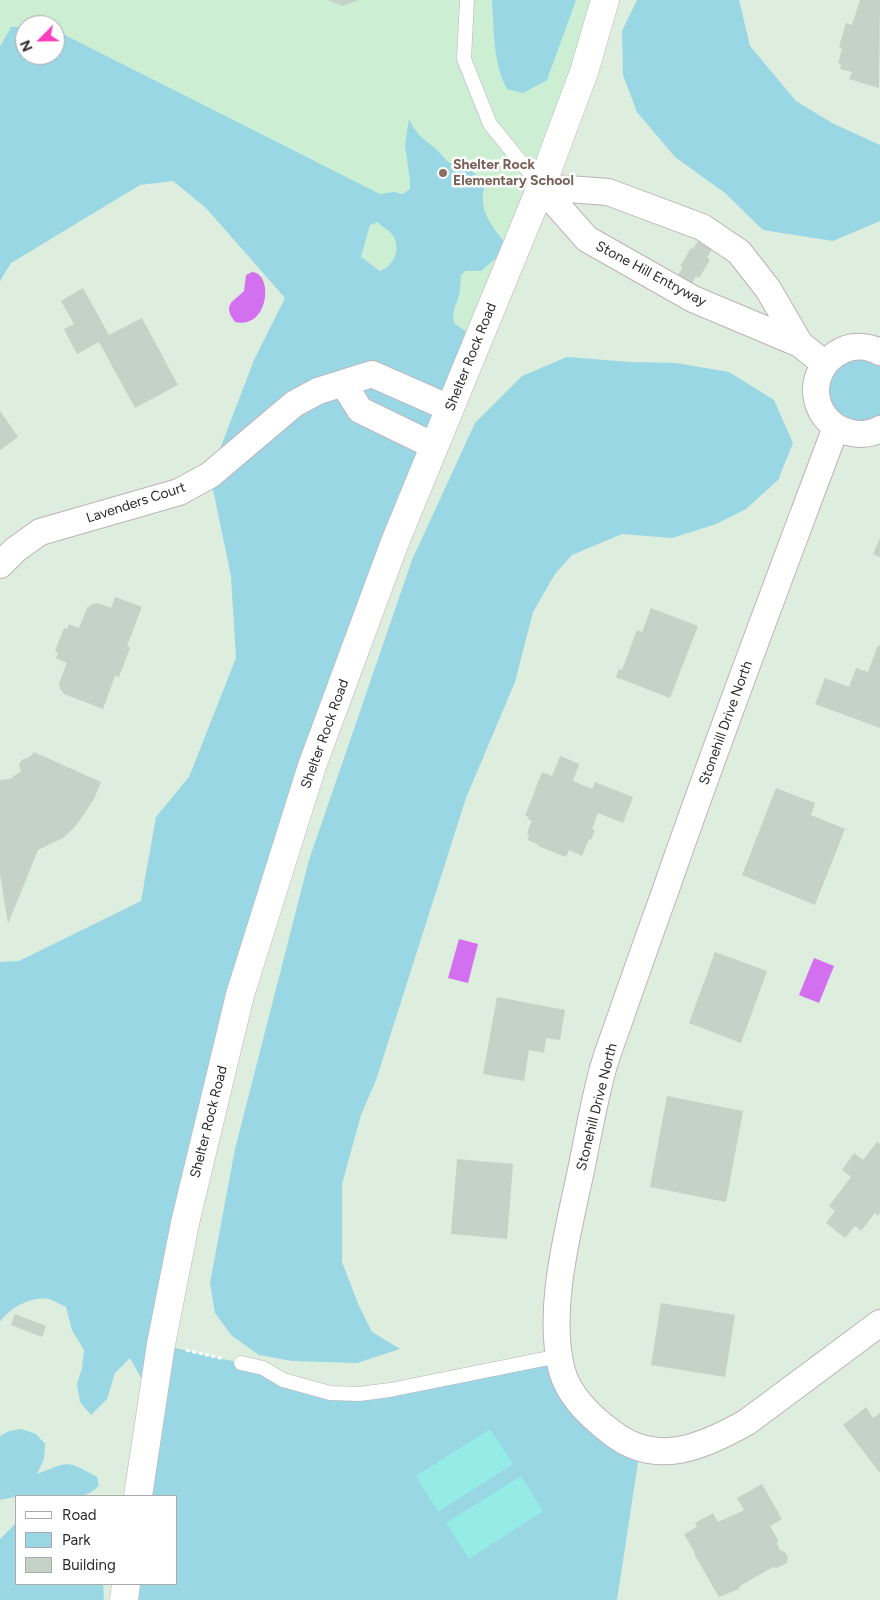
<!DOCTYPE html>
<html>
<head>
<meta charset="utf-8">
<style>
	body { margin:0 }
	#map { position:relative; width:880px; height:1600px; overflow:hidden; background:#ddedde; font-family:Figtree,sans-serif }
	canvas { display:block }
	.legend { position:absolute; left:15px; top:1495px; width:162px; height:90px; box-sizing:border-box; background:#fff; border:1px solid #aaa; margin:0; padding:6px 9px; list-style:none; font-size:15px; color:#2b2b2b }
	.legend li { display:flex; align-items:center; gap:10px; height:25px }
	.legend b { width:25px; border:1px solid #aaa }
	.north { position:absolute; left:15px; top:15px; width:50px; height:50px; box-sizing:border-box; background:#fff; border:1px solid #aaa; border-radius:50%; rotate:247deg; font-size:14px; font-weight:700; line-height:20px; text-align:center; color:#2b2b2b }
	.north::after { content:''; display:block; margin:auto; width:18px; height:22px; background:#fa3cbd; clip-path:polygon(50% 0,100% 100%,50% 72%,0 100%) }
</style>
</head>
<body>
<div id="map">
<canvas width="880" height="1600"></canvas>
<ul class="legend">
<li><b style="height:6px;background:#fff"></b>Road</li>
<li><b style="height:14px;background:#99d7e4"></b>Park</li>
<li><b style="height:14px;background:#c5d2c7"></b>Building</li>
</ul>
<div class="north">N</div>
</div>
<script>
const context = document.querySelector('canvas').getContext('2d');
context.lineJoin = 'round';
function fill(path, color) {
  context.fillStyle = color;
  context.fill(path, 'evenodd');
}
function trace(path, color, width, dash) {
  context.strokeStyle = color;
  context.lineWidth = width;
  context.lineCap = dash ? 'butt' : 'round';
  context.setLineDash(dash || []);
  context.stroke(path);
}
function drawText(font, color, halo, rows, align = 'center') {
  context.font = font + ' Figtree,sans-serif';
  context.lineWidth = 5;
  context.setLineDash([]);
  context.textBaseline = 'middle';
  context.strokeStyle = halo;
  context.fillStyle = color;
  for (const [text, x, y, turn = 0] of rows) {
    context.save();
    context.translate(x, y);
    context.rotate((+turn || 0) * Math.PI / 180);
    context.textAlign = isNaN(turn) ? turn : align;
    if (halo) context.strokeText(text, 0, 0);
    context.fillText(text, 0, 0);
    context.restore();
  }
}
fill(new Path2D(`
	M0,0h605l-127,340 -117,-83 19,-63 -325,-164v-5h-30v2h-14l-11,20z`), '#cceed3');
fill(new Path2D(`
	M492,0h84l-29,80 -24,13 -16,-4c-14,-26 -13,-59 -15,-89z
	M637,0h102l11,46 46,55 36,22 48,22v76l-47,20 -70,-11 -38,-37 -50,-36 -38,-45 -14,-37 -1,-44z
	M11,27h14v28h30v-25l325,164 14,-2 9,2 7,-5v-9l-5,-35 4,-26c9,17 12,18 26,29 6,5 9,12 17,16 4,1 8,1 11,2 12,5 16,12 21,22 -5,24 7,36 20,54l-3,12 -20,17h-16l-4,4c-1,7 0,13 -2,20 -3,13 -7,11 -5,28l24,17 -166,426 -150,579 101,23 67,25 229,-37 4,18 77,75 -23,151h-493l2,-16h50v-88h-38l13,-100 -21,-38 -15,15 -8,26 -16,16 -11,-13 -3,-18 5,-16 2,-18 -12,-20 -6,-23c-5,-2 -12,-7 -18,-8 -17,-3 -40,10 -48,23v-360l19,-1 122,-60 15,-84 33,-40 47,-119 -5,-82 -21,-101 44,-115 31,-62 -79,-90 -33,-27 -33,4 -129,78 -11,18v-234zM378,222c3,5 8,6 12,10 13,13 5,34 -10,39l-19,-14 9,-32z
	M880,352v77l-44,-2 -18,-50 7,-13z
	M567,357l63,5 46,1 53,9 45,28 19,43 -15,37 -32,29 -30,15 -44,14 -50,-4 -50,21 -17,19 -22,38 -18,70 -49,116 -90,282 -15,35 -19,69v78l17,44 13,26 28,17 -43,14 -65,-2 -33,-6 -27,-19 -17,-23 -5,-30 25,-134 74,-289 103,-300 63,-137 47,-47z
	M21,1429l15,5 9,10 -1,15 -7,15c32,-12 28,-15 60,3l2,8c-18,23 -56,6 -81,11 -4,1 -12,3 -18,4v-64l9,-5z
	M16,1523v61h87l1,16h-104v-61z`), '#99d7e4');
fill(new Path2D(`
	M490,1429l23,35 -75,48 -22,-36z
	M521,1476l22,35 -74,48 -23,-36z`), '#95ebe5');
fill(new Path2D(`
	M252,272c22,1 17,58 -17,50 -13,-18 -2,-20 9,-31l2,-16z
	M459,939l19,5 -10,39 -20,-5z
	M814,958l20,8 -15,37 -20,-8z`), '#d270ef');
fill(new Path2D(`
	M327,0h32l-17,6z
	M860,0h20l-1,88 -30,-9 3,-7 -12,-3 1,-5 -3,-1 4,-14 -3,-2 7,-24 6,2z
	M702,235l14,8 -9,15 3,2 -11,18 -3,-2 -7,12 -14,-8 8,-13 -3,-1 11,-18 2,1z
	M83,288l26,47 33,-17 36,67 -43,23 -36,-66 -22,12 -13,-25 10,-5 -13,-23z
	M0,411l18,26 -18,13z
	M880,538v19l-7,-3z
	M115,597l27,10 -15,39 3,2 -11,29 -4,-1 -12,33 -39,-15 -4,-5 -1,-6 8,-20 -11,-5 2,-5 -3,-2 9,-23 3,1 2,-5 10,4 8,-20 5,-4 6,-1 13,5z
	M651,608l47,18 -28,72 -54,-21 3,-8 3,1 15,-40 5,2z
	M878,645l2,1v82l-65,-24 10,-26 24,9 7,-19 12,4z
	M34,752l67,30 -7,17 -19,28 -12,11 -25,12 -30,74 -8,-50v-94l10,-1 11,-8 -2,-7 3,-4 9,-4z
	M560,756l19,8 -6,17 19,8 3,-7 38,15 -10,26 -25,-10 -6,16 3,1 -4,10 -2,-1 -7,17 -13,-6 -3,7 -28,-11 1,-1 -11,-5 1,-5 -2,-1 4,-12h3l-6,-3 1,-2 -4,-1 17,-44 10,4z
	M776,788l39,15 -4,12 34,14 -30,76 -73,-30z
	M715,952l52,19 -26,72 -52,-20z
	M497,997l68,13 -5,30 -14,-2 -2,15 -15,-3 -5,31 -41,-7z
	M667,1096l76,15 -17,91 -76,-15z
	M877,1142l3,2v69l-2,3 -3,-3 -14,18 -6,-5 -10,12 -19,-15 9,-12 -6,-5 22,-29 -9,-7 12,-17 9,7z
	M457,1159l56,5 -6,75 -56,-5z
	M661,1303l74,12 -10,62 -74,-12z
	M15,1314l31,12 -4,11 -31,-12z
	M866,1407l7,11 7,-5v60l-37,-48z
	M762,1484l20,35 -12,7 8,14 -1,4 3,6 5,2 3,5 -1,6 -10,5 -4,-1 -33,19 -1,3 -20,8 -25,-43 1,-1 -11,-19 13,-7 -2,-4 18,-10 5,9 26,-12 -7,-12z`), '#c5d2c7');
const lane = new Path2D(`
	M467,0l-3,59 26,65 51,63
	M241,1363l22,5 20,12 47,13 29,1 31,-4 169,-34`);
const street = new Path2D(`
	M541,187l46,52 106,60 107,45 25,20
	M541,187l67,5 94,35 37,25 29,37 32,55
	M880,352c-11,-6 -25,-7 -37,-2 -43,20 -32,80 15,84 7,0 16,-1 22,-5
	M343,383l17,27 74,36
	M836,427c-58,155 -117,309 -171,465 -14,38 -27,76 -41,115 -6,19 -14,38 -20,58 -11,38 -17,79 -26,119 -12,56 -31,130 -16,187 7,25 29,46 49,61 45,36 92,15 136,-10l133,-99
	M0,565l15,-15 25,-18 139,-40 31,-17 84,-71 24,-13 54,-17 77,34`);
const secondary = new Path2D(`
	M138,1496l23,-152 24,-121 55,-228 72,-229 83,-224 146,-355 43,-115 21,-72
	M124,1600l2,-16`);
trace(lane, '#bfb1ba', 15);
trace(street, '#bfb1ba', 28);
trace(secondary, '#bfb1ba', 29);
trace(new Path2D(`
	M186,1350l38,9`), '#fff', 3, [4, 2.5]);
trace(lane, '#fff', 14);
trace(street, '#fff', 26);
trace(secondary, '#fff', 28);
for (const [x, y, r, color] of [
	[443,173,5,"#8d6e63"]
]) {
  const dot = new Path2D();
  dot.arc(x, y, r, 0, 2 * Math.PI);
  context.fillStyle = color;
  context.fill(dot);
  trace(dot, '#fff', 2);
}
drawText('bold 14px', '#785e54', '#fff', [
	["Shelter Rock",453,165],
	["Elementary School",453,181]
], 'left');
drawText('14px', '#2b2b2b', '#fff', [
	["Stone Hill Entryway",651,274,28],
	["Shelter Rock Road",471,357,-68],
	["Lavenders Court",136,503,-18],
	["Stonehill Drive North",726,723,-70],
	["Shelter Rock Road",325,734,-70],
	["Stonehill Drive North",597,1107,-76],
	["Shelter Rock Road",209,1122,-76]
]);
</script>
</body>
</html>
